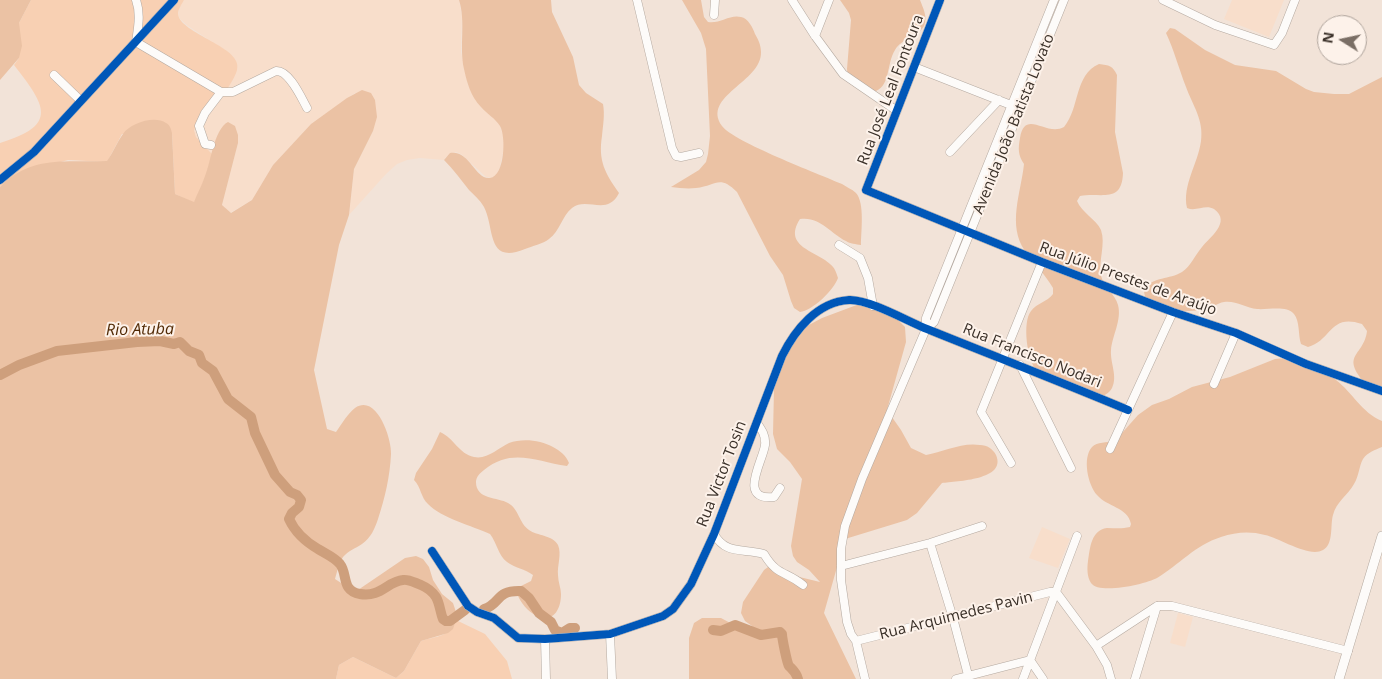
<!DOCTYPE html>
<html>
<head>
<meta charset="utf-8">
<style>
	body { margin:0 }
	#map { position:relative; width:1382px; height:679px; overflow:hidden; background:#f2e3d8; font-family:"Open Sans",sans-serif }
	canvas { display:block }
	.north { position:absolute; left:1317px; top:15px; width:50px; height:50px; box-sizing:border-box; background:#fdf2ea; border:1px solid #afa49c; border-radius:50%; rotate:280deg; font-size:14px; font-weight:700; line-height:20px; text-align:center; color:#392f27 }
	.north::after { content:''; display:block; margin:auto; width:18px; height:22px; background:#7a6e65; clip-path:polygon(50% 0,100% 100%,50% 72%,0 100%) }
</style>
</head>
<body>
<div id="map">
<canvas width="1382" height="679"></canvas>
<div class="north">N</div>
</div>
<script>
const context = document.querySelector('canvas').getContext('2d');
context.lineJoin = 'round';
function fill(path, color) {
  context.fillStyle = color;
  context.fill(path, 'evenodd');
}
function trace(path, color, width, dash) {
  context.strokeStyle = color;
  context.lineWidth = width;
  context.lineCap = dash ? 'butt' : 'round';
  context.setLineDash(dash || []);
  context.stroke(path);
}
function drawText(font, color, halo, rows, align = 'center') {
  context.font = font + ' "Open Sans",sans-serif';
  context.lineWidth = 4;
  context.setLineDash([]);
  context.textBaseline = 'middle';
  context.strokeStyle = halo;
  context.fillStyle = color;
  for (const [text, x, y, turn = 0] of rows) {
    context.save();
    context.translate(x, y);
    context.rotate((+turn || 0) * Math.PI / 180);
    context.textAlign = isNaN(turn) ? turn : align;
    if (halo) context.strokeText(text, 0, 0);
    context.fillText(text, 0, 0);
    context.restore();
  }
}
fill(new Path2D(`
	M184,0h275l3,16 -1,36 7,33 14,23 12,10 6,8 3,8 1,14 -5,23 -3,4 -5,3 -5,-1 -25,-23 -5,-2 -10,5 -2,3 -24,-2 -13,2 -10,4 -11,10 -37,41 5,-46 19,-38 -18,-38 -44,31 -38,41 -21,35 -22,13 -8,-8 16,-62 -20,-10 -6,21 -16,-17 -2,-7 32,-79 -38,-25 -8,-7 -2,-4 1,-7z
	M1232,0h52l-15,37 -45,-18z
	M1042,527l28,12 -12,29 -29,-10z
	M1178,613l15,4 -8,30 -15,-4z`), '#f8decb');
fill(new Path2D(`
	M31,0h153c-2,4 -6,9 -6,14 2,20 66,33 59,56 -3,11 -17,30 -25,39 -6,7 -13,12 -18,21l2,7 16,17 -6,22 -12,27 -19,-9 -3,-61 -50,1 -15,28 -39,-2 -51,14 -17,13v-44c60,-18 45,-38 14,-78l5,-7v-35z
	M456,620l29,14 22,27 5,18h-176l3,-14 14,-8 43,21 8,-7 17,-30c16,-5 29,-4 35,-21z`), '#f8d0b3');
fill(new Path2D(`
	M0,0h31l-12,23 3,23 -3,12 -19,22z
	M459,0h92l1,12 21,45 6,28 7,8 17,11c2,11 0,21 -1,32 -4,25 3,37 17,57 -12,24 -32,3 -47,15 -10,8 -12,23 -23,31 -6,5 -17,7 -24,10 -39,16 -30,-21 -41,-42 -4,-7 -10,-12 -15,-17 -8,-10 -15,-20 -25,-30l6,-7c20,-3 25,27 40,25 15,-2 16,-42 10,-52 -5,-8 -13,-12 -19,-19 -10,-10 -14,-24 -17,-38 -5,-23 2,-47 -5,-69z
	M682,0h19l3,17 4,5c12,2 22,-8 33,-5 7,1 12,11 14,17 3,5 6,11 6,18 1,30 -60,44 -39,74 12,16 97,48 120,58 4,3 10,5 14,9 9,10 5,39 5,52 -5,-1 -11,-1 -15,-4 -16,-8 -26,-25 -46,-22 -18,28 17,32 30,45 5,4 6,8 8,14 -4,12 -26,33 -38,34l-6,-4 -3,-7 -8,-26 -13,-19 -33,-64c-18,-18 -21,-6 -41,-4 -8,1 -17,0 -25,-1l28,-17 7,-8 2,-8 2,-18 -4,-87 -5,-16z
	M840,0h80c3,8 8,17 4,26 -5,10 -23,13 -29,24 -9,14 -4,38 -22,42l-25,-15 -1,-8 4,-49 -2,-7z
	M1170,28l5,1 30,21 30,15 41,6 30,18 8,3 20,2h15l33,-17v317c-9,-1 -13,-7 -19,-13 -22,-27 1,-25 4,-50l-5,-7c-32,-11 -30,16 -54,23l-7,-3c-3,-9 -1,-23 -7,-30 -7,-9 -26,-4 -37,-5 -11,-1 -22,-9 -33,-7 -7,1 -12,6 -18,7 -13,4 -45,2 -56,-7 -5,-3 -6,-8 -6,-13 10,-13 25,-9 38,-17 9,-6 13,-17 20,-25 7,-9 30,-25 12,-38 -9,-5 -18,3 -27,-1 -5,-23 11,-44 14,-67 3,-21 -8,-35 -15,-54 -7,-18 -12,-37 -20,-54z
	M1099,64c10,1 14,2 18,11l-2,57 8,41c-1,31 -22,19 -43,23l-3,5c5,12 19,18 24,29 5,14 -3,31 0,46 3,11 14,18 17,29 4,15 -6,31 -7,45 -1,13 7,26 1,38 -3,6 -9,8 -15,10l-60,-27c-10,-10 -15,-49 -6,-60 6,-8 16,-9 22,-17v-6c-8,-14 -19,-24 -28,-37 -18,-26 -4,-58 -1,-87 -6,-9 -6,-15 -4,-26 5,-30 26,-1 44,-11 16,-19 10,-52 35,-63z
	M362,90l9,3 4,7 2,17 -4,14 -19,38 -5,46 -10,30 -25,125 13,59 9,3c5,-7 12,-19 19,-24 22,-15 37,32 36,46 -1,22 -6,44 -13,65 -3,9 -7,19 -16,25 -6,4 -14,7 -19,13 -4,6 -6,15 -8,22l20,13 50,-34 11,-2 7,3 6,8 4,13 9,14 11,9 3,9v8l-3,9 -5,4 -27,8 -17,30 -8,7 -43,-21 -14,8 -3,14h-336v-492c32,-33 67,-24 107,-26 6,-8 10,-19 16,-27 7,-11 32,-19 43,-11 4,2 5,6 6,10l3,61 19,8c3,-8 8,-17 11,-26 6,-14 9,-47 23,-54l7,4 3,9v8l-16,62 9,8 21,-13 21,-35 38,-41 36,-26z
	M862,303l35,16 8,8 1,15 -19,68 14,20 10,18 15,7c17,-3 36,-13 54,-10 7,0 13,4 16,10 11,25 -39,26 -54,28l-25,30 -10,7 -62,19 -21,74 32,66h-167v-41l5,-15 8,-5h19l39,21 -8,-13 -7,-5 -4,-8 2,-11 21,-32 4,-3 8,1 7,5 37,9 -11,-12 -12,-8 -4,-6 -2,-10 11,-67 -12,-17 -13,-13 -4,-15 1,-45 4,-20 15,-32 14,-11 15,-8z
	M1286,358c17,6 36,11 50,22 17,13 25,32 46,41v26c-7,3 -14,5 -19,12 -4,7 -4,17 -9,25 -6,11 -18,18 -21,31 -3,10 1,29 -10,35 -14,8 -43,-12 -58,-15 -15,-4 -29,-3 -44,2 -26,8 -42,28 -64,41 -11,6 -58,17 -66,5 -4,-6 -4,-15 -3,-22 2,-13 3,-31 19,-33 8,0 15,1 23,-1l1,-3c-3,-17 -24,-17 -34,-29 -9,-10 -15,-37 -5,-48 5,-5 15,-5 22,-5l24,-27 14,-10 17,-6 23,-12 38,-10 45,-18z
	M440,432c14,6 19,22 34,25 13,3 24,-9 35,-14 13,-5 32,-3 44,4 7,4 13,8 16,16l-2,3c-30,-4 -55,-19 -83,4 -4,3 -8,7 -8,12 0,18 22,15 32,21 11,6 11,20 21,27 8,6 24,5 29,15 4,9 -1,21 0,30 0,7 3,13 3,19 0,16 -8,29 -24,22 -10,-5 -16,-13 -20,-22l2,-7 12,-6 2,-6c-8,-6 -18,-7 -26,-13 -9,-7 -10,-19 -17,-28 -17,-8 -49,-16 -62,-30 -7,-6 -7,-17 -14,-24l2,-7 16,-24z`), '#ebc2a4');
trace(new Path2D(`
	M0,375l19,-10 38,-14 80,-9 23,-1 14,3 6,-2 9,9 10,4 3,8 11,8 15,28 23,18 4,16 20,42 15,17 7,3 4,5 -2,7 -7,6 -3,6c6,13 17,23 29,30 8,5 16,8 22,15 8,10 1,27 20,30 20,4 28,-13 43,-14 6,-1 12,3 18,5 7,3 11,6 15,12 4,7 4,15 7,22l3,2h4l15,-11
	M484,609c17,-5 11,-19 37,-18l8,7 10,15 12,9 4,8 7,3 8,-5h5
	M713,630l8,1 14,-6 26,10 19,-3 2,2c0,4 5,29 7,32 4,4 7,6 9,13`), '#ce9f7c', 10);
const minor = new Path2D(`
	M136,0c5,14 2,28 0,42l85,50h12l43,-21c13,-1 25,26 31,37
	M637,0l35,148 4,8 5,1 18,-4
	M792,0l23,36 28,38 54,37
	M940,0l-74,190 176,72 131,50 63,21 70,31 76,27
	M1163,0l52,25 59,20 8,-12 13,-33
	M714,15l1,-15
	M815,36l14,-36
	M914,67l102,40
	M54,75l27,26
	M211,145l-6,-1 -6,-18 6,-13 16,-21
	M950,152l49,-52
	M0,180l34,-28 140,-152
	M839,245l21,13 8,20 5,28
	M926,329v-11l128,-318
	M1020,365l51,103
	M1214,384l22,-51
	M757,423c5,7 9,13 8,22 -2,16 -28,56 9,52l6,-9
	M1110,449l63,-137
	M1011,463l-30,-51 61,-150
	M714,534c12,21 28,14 50,20 13,22 22,17 39,31
	M930,543l23,75 15,57
	M432,551l36,55 9,6 17,6 24,20 27,1 65,-5 53,-18 10,-7 18,-25 23,-50 68,-178c13,-26 35,-54 67,-56 20,-1 58,21 78,29 67,27 134,53 201,81
	M841,566l89,-23 52,-17
	M1056,592l40,54 11,19 4,14
	M610,634l2,45
	M545,639l1,40
	M856,641l194,-49h6
	M1096,646l61,-40h15l176,45
	M865,679l-9,-38 -5,-7 -4,-12 -6,-42v-31l4,-23 17,-47 64,-150 8,-7 130,-322
	M956,679l74,-19 13,19
	M1023,679l54,-143
	M1135,679l22,-73`);
const major = new Path2D(`
	M1339,679l43,-143`);
trace(minor, '#b4a9a0', 9);
trace(major, '#b4a9a0', 10);
trace(minor, '#fdfbf9', 8);
trace(major, '#fdfbf9', 9);
trace(new Path2D(`
	M940,0l-74,190 176,72 131,50 63,21 70,31 76,27
	M0,180l34,-28 140,-152
	M432,551l36,55 9,6 17,6 24,20 27,1 65,-5 53,-18 10,-7 18,-25 23,-50 68,-178c13,-26 35,-54 67,-56 20,-1 58,21 78,29 67,27 134,53 201,81`), '#0057b8', 8);
drawText('15px', '#392f27', '#fdf2ea', [
	["Rua José Leal Fontoura",891,90,-69],
	["Avenida João Batista Lovato",1014,124,-68],
	["Rua Júlio Prestes de Araújo",1128,279,20],
	["Rua Francisco Nodari",1032,356,22],
	["Rua Victor Tosin",722,474,-69],
	["Rua Arquimedes Pavin",956,616,-14]
]);
drawText('italic 16px', '#512904', '#fdf2ea', [
	["Rio Atuba",140,330,-1]
]);
</script>
</body>
</html>
